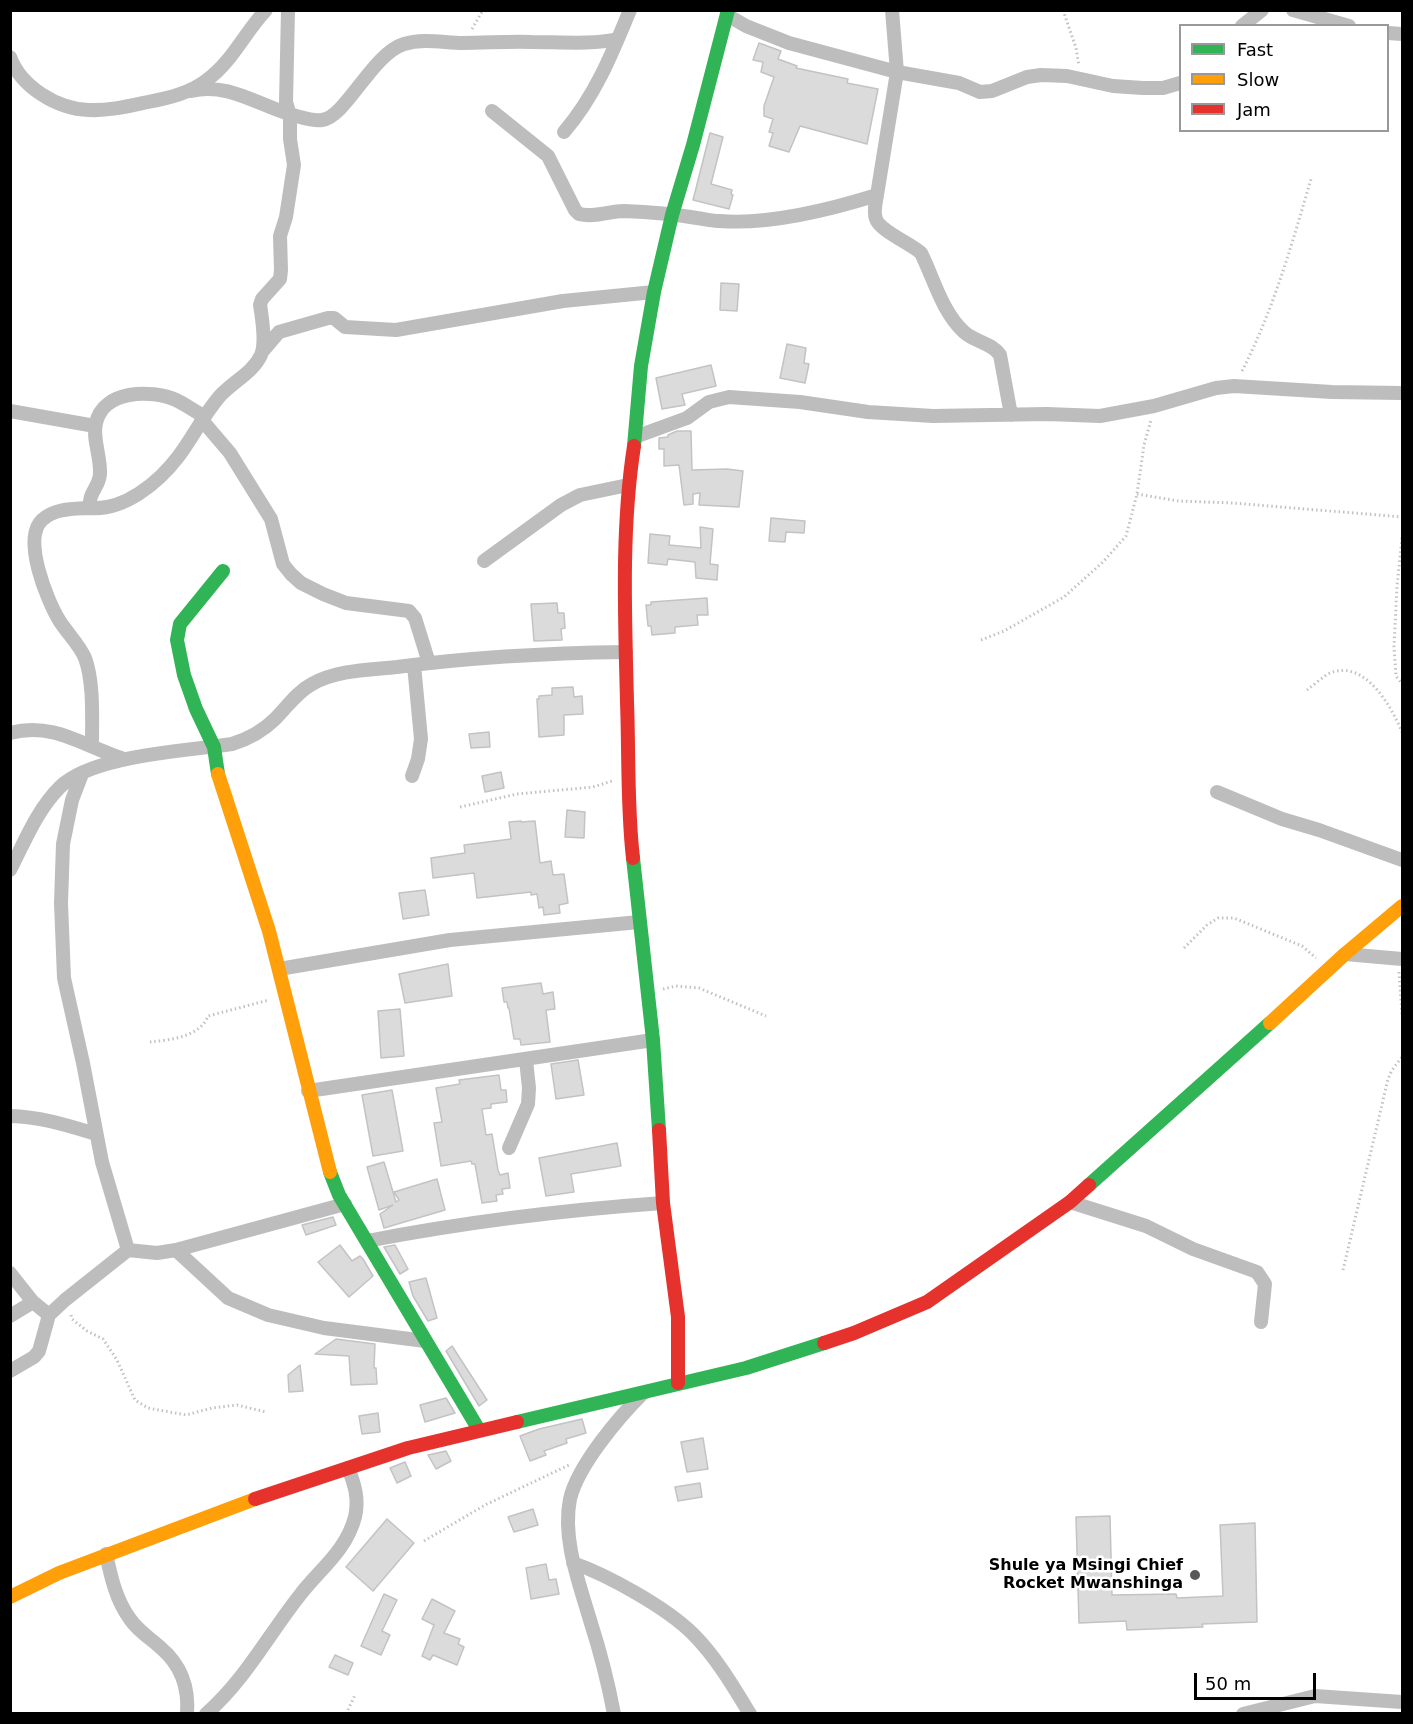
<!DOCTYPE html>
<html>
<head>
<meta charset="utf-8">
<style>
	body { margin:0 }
	#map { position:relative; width:1413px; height:1724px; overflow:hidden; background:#fff; font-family:"DejaVu Sans",sans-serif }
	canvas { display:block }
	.frame { position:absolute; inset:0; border:12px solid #000; pointer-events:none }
	.legend { position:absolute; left:1179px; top:24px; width:210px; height:108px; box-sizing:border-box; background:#fff; border:2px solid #999; margin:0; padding:8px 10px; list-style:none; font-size:18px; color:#000 }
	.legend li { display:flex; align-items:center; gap:12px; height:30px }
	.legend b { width:30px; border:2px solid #999 }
	.scale { position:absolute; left:1194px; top:1673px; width:122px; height:27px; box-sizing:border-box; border:3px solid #000; border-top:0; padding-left:8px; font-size:18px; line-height:21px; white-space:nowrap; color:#000; -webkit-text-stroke:4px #fff; paint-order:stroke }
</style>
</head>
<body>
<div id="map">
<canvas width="1413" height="1724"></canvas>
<div class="frame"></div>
<ul class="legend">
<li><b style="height:8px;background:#30b455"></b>Fast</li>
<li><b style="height:8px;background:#ff9f0a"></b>Slow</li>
<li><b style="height:8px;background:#e5322d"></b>Jam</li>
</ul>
<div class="scale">50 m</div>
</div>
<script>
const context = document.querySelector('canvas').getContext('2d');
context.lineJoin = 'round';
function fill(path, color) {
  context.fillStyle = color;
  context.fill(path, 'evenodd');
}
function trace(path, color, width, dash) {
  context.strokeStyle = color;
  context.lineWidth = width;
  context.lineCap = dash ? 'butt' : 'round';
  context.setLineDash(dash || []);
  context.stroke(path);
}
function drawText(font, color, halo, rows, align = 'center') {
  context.font = font + ' "DejaVu Sans",sans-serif';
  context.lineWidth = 5;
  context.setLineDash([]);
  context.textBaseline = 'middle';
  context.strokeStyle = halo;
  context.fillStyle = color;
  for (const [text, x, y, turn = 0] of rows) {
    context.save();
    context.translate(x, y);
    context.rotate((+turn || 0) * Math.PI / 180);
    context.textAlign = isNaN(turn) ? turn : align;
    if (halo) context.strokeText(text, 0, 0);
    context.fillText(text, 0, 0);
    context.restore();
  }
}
const building = new Path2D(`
	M759,43l22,8 -3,8 19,7 -1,2 52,11 -1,4 31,6 -11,55 -67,-18 -11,26 -20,-6 4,-13 -4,-1 4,-13 -9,-3v-10l10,-29 -13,-5 2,-10 -10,-2z
	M710,133l13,4 -12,47 21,6 -1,4 2,1 -4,14 -36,-9z
	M721,283l18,1 -2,27 -17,-1z
	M787,344l19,4 -2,15 5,1 -4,19 -25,-5z
	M711,365l5,21 -34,8 3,11 -23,4 -6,-31z
	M677,431h14l1,39 35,-1 16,2 -4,36 -40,-2 1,-12 -7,1v10l-9,1 -5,-40 -15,1v-17h-5v-11l9,-1v-2z
	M771,518l34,3 -1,12 -18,-1 -1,10 -16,-1z
	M700,527l13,2 -3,35 8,1 -1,15 -21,-2 -1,-16 -27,-3 -1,6 -19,-2 2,-29 20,2 -1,9 32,3z
	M707,598l1,17h-11l1,10 -23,2v6l-23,2 -1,-9h-3l-2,-21h5v-3z
	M557,603l1,10h6l1,15 -4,1 1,11 -28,1 -3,-37z
	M573,687l1,10 8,-1 1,18 -19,1v20l-25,2 -2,-38h2v-3l13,-1v-7z
	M489,732l1,15 -19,1 -2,-14z
	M501,772l3,16 -19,4 -3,-16z
	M567,810l18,2 -1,26 -19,-1z
	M521,821v1l14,-1 5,42 11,-2 2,14 11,-1 4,29 -9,2 1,8 -16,2 -1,-8 -4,1 -2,-14 -6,1v-3l-54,6 -3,-25 -41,5 -2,-20 34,-5 -1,-8 47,-6 -2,-17z
	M425,890l4,25 -26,4 -4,-26z
	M448,964l4,32 -47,7 -6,-29z
	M541,983l2,11 10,-2 2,17 -9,1 4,32 -29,3 -1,-6h-6l-5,-31h-1l-1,-6h-3l-2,-14z
	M400,1009l4,47 -23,2 -3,-47z
	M578,1060l6,35 -28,4 -5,-35z
	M499,1075l2,15h5l1,12 -16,2v4l-9,1 4,26 6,-1 6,36 2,5 8,-2 2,15 -8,1 1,5 -7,1 1,6 -15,2 -7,-39h-3l-1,-3 -30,5 -7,-43 8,-1 -6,-34 24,-4 -1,-4z
	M392,1090l11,61 -30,5 -11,-61z
	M617,1143l4,23 -50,8 3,18 -28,4 -7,-38z
	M384,1162l12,40 3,-2 -5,-8 43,-13 8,31 -61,18 -4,-14 13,-9 -14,5 -12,-43z
	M333,1217l3,8 -30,10 -4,-10z
	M340,1245l12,16 8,-5 3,3 10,17 -24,21 -31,-35z
	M395,1245l13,24 -8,5 -16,-27z
	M426,1278l11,40 -9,3 -15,-25 -4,-14z
	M336,1339l39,5 -1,24h2l1,16 -26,1 -2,-29 -34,-2z
	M452,1346l35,54 -8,6 -33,-55z
	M300,1365l3,26 -14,1 -1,-17z
	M446,1398l9,15 -30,9 -5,-17z
	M378,1413l2,19 -18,2 -3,-18z
	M582,1419l4,14 -20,6 1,4 -23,8 2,4 -16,6 -10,-25 19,-7z
	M703,1438l5,31 -21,3 -6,-30z
	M446,1451l5,10 -15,8 -8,-14z
	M405,1462l6,14 -14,7 -7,-15z
	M700,1483l2,14 -24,4 -3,-14z
	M533,1509l5,16 -24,7 -6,-15z
	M1110,1516l2,79 64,-1 1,4 46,-2 -3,-71 35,-2 2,99 -55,2 1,3 -76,3 -1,-9 -47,2 -3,-106z
	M387,1519l27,24 -41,48 -27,-24z
	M546,1564l3,16 7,-1 3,15 -28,5 -5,-31z
	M384,1594l13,6 -15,31 8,4 -9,20 -20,-9z
	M432,1599l23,12 -11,22 16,6 -2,5 6,3 -7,18 -24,-10 -3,5 -8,-4 12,-31 -12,-6z
	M335,1655l18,8 -5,12 -19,-8z`);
fill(building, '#dbdbdb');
trace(building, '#c3c3c3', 1.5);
trace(new Path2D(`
	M1063,10l13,38 3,18
	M472,29l11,-19
	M1242,371c31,-60 50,-127 69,-192
	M1137,494l42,7 54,2 169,14
	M1402,538l-5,48 -3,61 2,29 6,8
	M981,640l23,-9 60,-34 39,-35 23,-26 11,-42 7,-49 7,-25
	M1307,690c7,-5 15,-13 23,-17 35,-14 61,33 72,59
	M460,807l57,-13 76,-7 19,-6
	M1184,948l23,-23 11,-7h16l68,28 14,12
	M1399,972l3,42
	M663,989l13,-3 23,2 67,28
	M150,1042c20,-2 50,-5 58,-26l61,-16
	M1343,1270l45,-191 4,-9 10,-13
	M71,1315l1,4 15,12 16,8 14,21 18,40 13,8 38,7 26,-7 25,-3 29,7
	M424,1541l61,-36 84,-40
	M346,1714l9,-19`), '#c2c2c2', 3, [1.5, 3]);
trace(new Path2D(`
	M1293,10l56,16
	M727,15l19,11 43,17 108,29 62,11 21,9 12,-1 35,-14 14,-2 26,1 46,10 30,2h20l17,-5
	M1242,26l20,-16
	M1388,33l14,1
	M10,57c11,30 47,52 79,53 20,1 40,-4 59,-8 21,-4 42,-9 59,-22 25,-18 38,-48 59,-70
	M191,91c39,-10 72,18 109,26 7,2 15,4 22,3 24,-3 50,-66 82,-76 20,-6 40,-1 59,-1 23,0 46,-2 69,-1 28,0 59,3 86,-3
	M492,111l56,45 27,54 4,4c15,4 30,-3 45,-3 25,1 49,3 73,7 8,1 15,3 23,3 50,4 109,-11 157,-26l20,-123 -5,-62
	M564,132c31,-36 48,-78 66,-122
	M877,195c-1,7 -4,17 -1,24 3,11 35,25 45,34 13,26 21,59 43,79 11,10 28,11 36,23l11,60
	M262,352l17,-20 49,-14h6l11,9 51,3 167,-29 91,-9
	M10,411l85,15
	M201,419l29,34 41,66 12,45 8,10 10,9 22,11 23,9 63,8 6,7 14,45
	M635,437l52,-19 22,-16 20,-5 71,5 68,10 65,4 114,-2 53,2 54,-10 62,-18 18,-2 98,6 70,1
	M90,508c34,3 68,-25 88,-51 15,-20 25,-41 41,-60 13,-15 34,-24 42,-42 5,-11 1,-38 -1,-50l2,-6 18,-20 1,-9 -1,-34 6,-19 8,-52 -4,-26v-24l-4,-13 2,-92
	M484,561l77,-56 19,-10 48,-10
	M10,733c44,-12 75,14 114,26
	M92,745c0,-26 2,-63 -7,-87 -6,-14 -18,-25 -26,-38 -12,-20 -37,-81 -17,-100 13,-12 32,-11 48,-12 -2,-16 9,-20 10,-34 1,-17 -8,-36 -4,-51 7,-33 55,-34 80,-23 9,4 18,11 28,16
	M82,774l-10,26 -9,44 -2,59 3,75 19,85 19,99 26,88
	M412,776l6,-17 3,-20 -7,-74
	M1217,792l65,27 37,11 83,30
	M10,870c15,-29 27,-60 50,-83 32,-32 127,-36 172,-43 16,-5 31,-13 43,-25 12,-12 22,-27 37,-35 25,-14 57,-14 85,-17 76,-10 152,-14 229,-15
	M1345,954l57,5
	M279,969l171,-29 189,-18
	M308,1091l345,-51
	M10,1116c32,1 56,9 86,18
	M509,1148l19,-44 1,-16 -3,-28
	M1070,1202l76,24 47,23 64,23 8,12 -4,38
	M367,1241c98,-19 196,-31 296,-38
	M176,1250l52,48 40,17 56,13 101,13
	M10,1273l23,29 16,13
	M10,1316l23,-14
	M10,1371l24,-14 5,-6 10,-36 16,-15 63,-50 29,3 19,-3 169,-46
	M106,1554c5,23 10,46 24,65 8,12 20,19 31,29 20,17 28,40 26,66
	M573,1563c35,12 94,45 120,71 23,23 40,52 57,80
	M206,1714c39,-34 63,-80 94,-119 20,-26 46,-44 55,-78 4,-18 0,-32 -7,-49
	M614,1714c-6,-32 -14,-63 -24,-94 -11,-38 -28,-81 -20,-121 8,-34 49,-82 73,-106
	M1243,1714l72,-18 87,6`), '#bdbdbd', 14);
trace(new Path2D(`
	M634,446l7,-80 13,-74 18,-77 21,-70 35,-135
	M218,774l-4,-27 -18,-38 -12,-34 -7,-35 3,-16 43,-53
	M633,858l20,182 6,90
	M330,1172l9,23 140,235
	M1089,1185l181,-162
	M517,1422l229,-54 78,-25`), '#30b455', 14);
trace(new Path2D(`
	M218,774l51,157 61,241
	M1270,1023l75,-69 57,-48
	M10,1597l49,-24 196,-74`), '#ff9f0a', 14);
trace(new Path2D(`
	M633,858c-6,-51 -4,-104 -6,-156 -2,-85 -6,-172 7,-256
	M659,1130l4,73 15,114v66
	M824,1343l30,-10 73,-31 143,-100 19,-17
	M255,1499l153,-51 109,-26`), '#e5322d', 14);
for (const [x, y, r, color] of [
	[1195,1575,6,"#595959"]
]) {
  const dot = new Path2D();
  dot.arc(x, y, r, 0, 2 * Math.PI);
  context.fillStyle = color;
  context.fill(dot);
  trace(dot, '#fff', 2);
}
drawText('bold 16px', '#000', '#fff', [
	["Shule ya Msingi Chief",1183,1566],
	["Rocket Mwanshinga",1183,1584]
], 'right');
</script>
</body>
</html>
